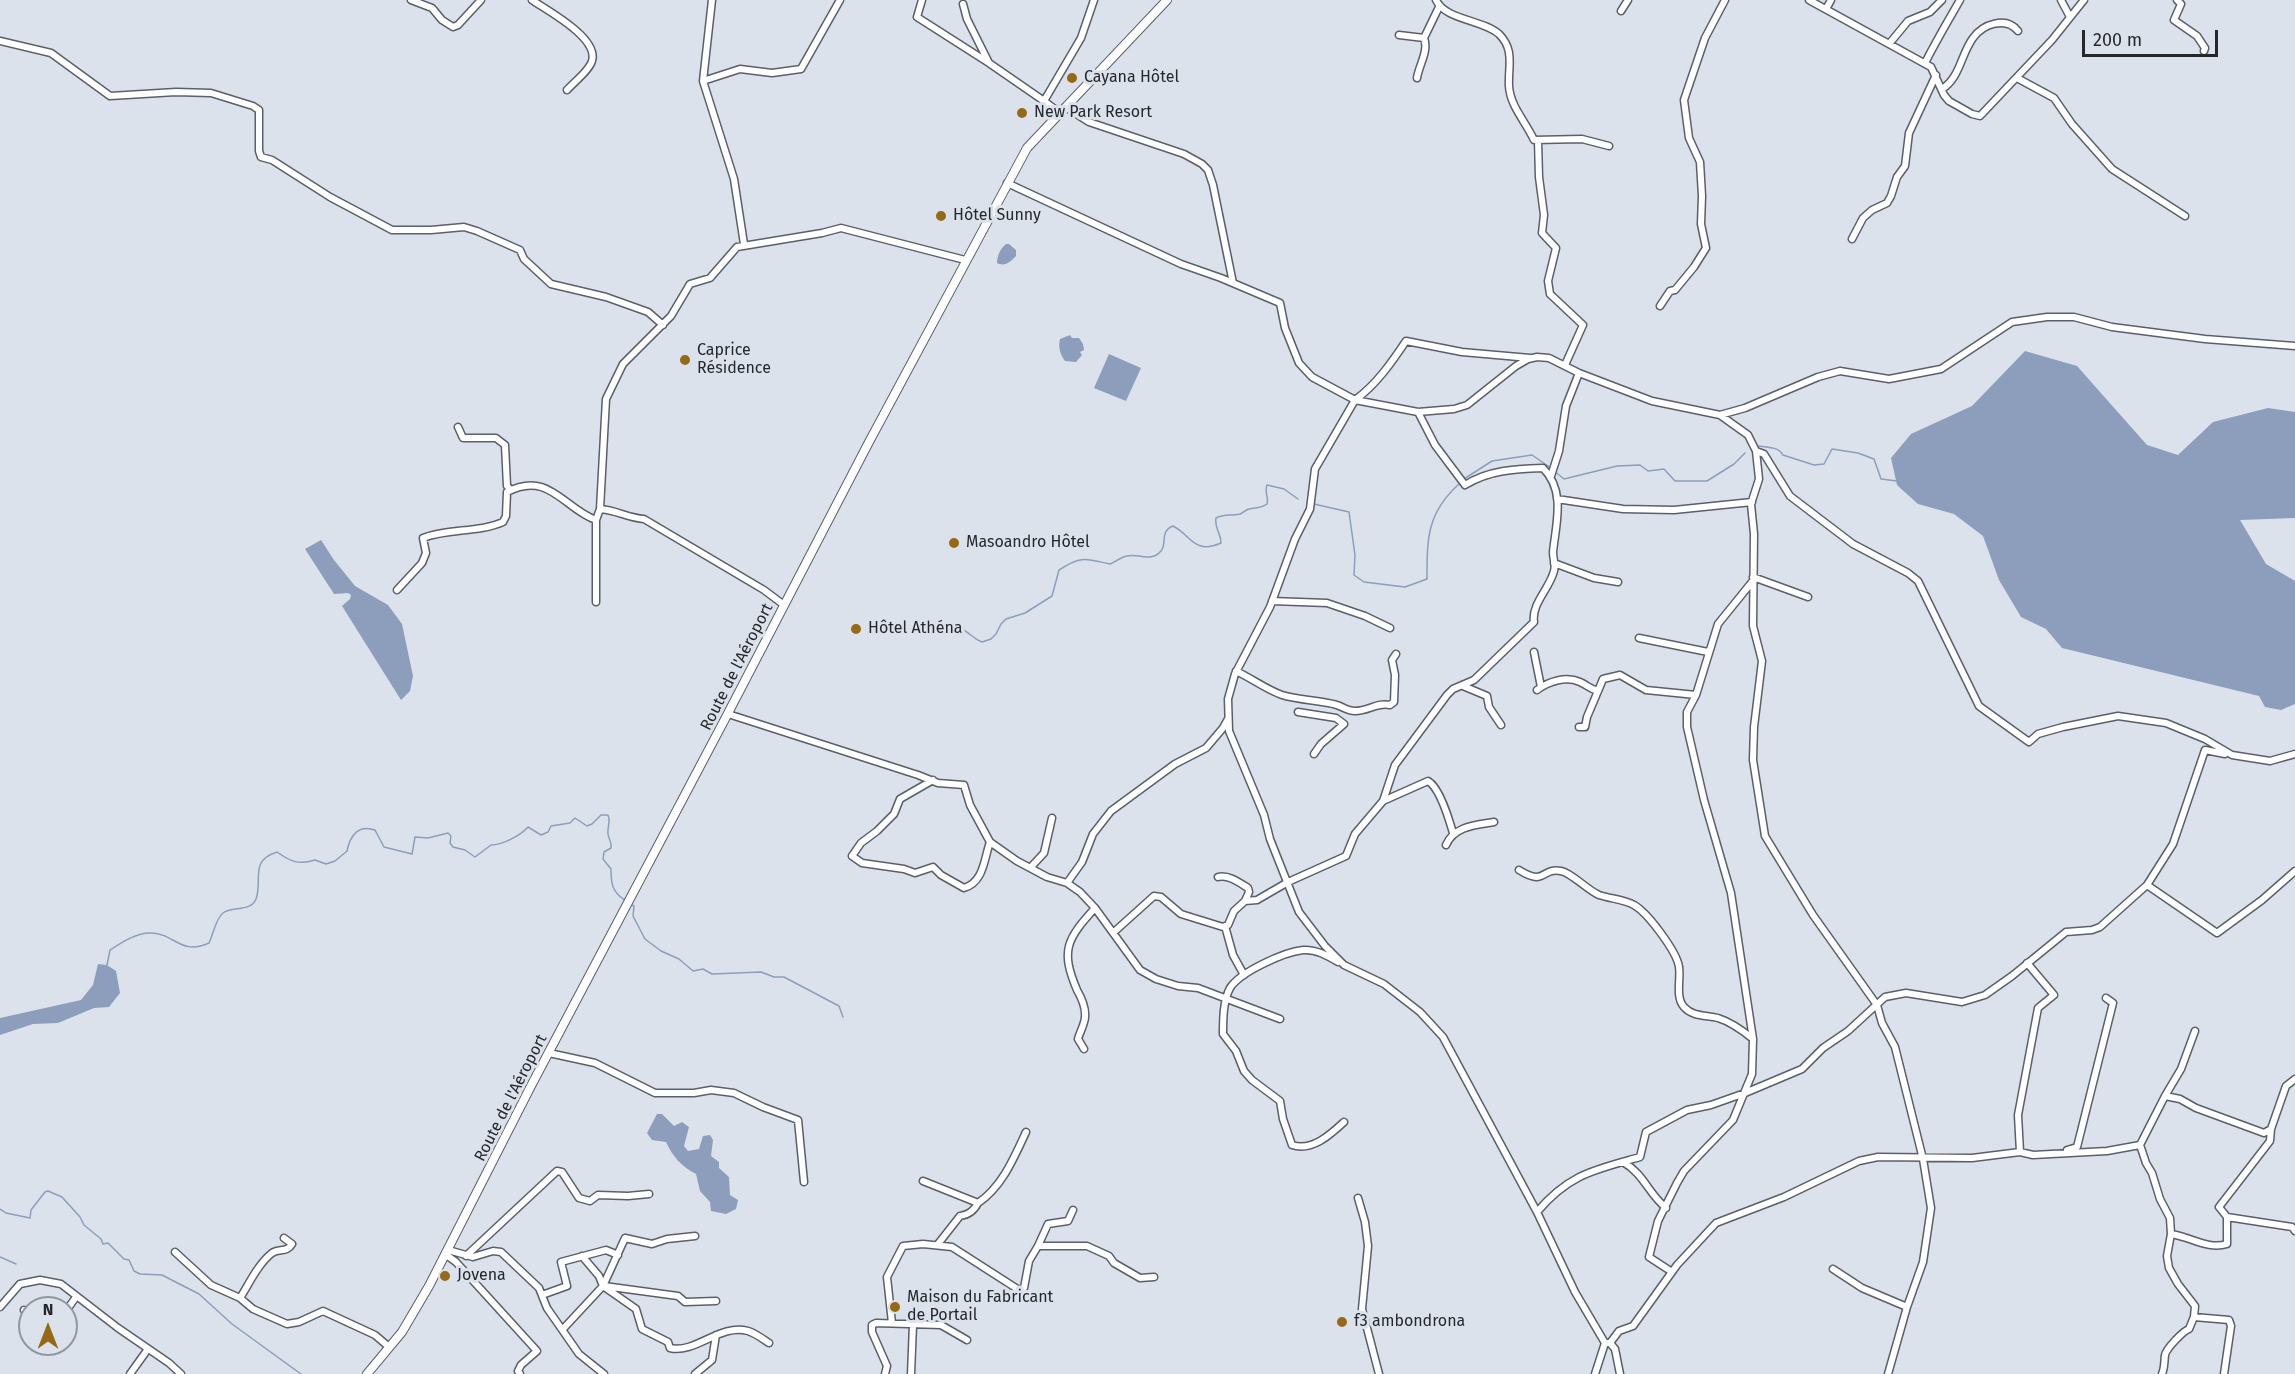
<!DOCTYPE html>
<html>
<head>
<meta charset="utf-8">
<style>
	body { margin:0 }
	#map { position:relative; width:2295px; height:1374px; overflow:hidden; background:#dbe2ec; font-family:"Fira Sans",sans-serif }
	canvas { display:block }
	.north { position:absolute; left:18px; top:1296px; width:60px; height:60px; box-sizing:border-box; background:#dbe2ec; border:2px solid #92979f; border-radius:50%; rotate:0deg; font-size:16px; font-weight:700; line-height:24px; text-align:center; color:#25272b }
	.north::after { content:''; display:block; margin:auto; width:21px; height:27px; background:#966917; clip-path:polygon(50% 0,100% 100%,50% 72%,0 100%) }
	.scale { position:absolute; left:2082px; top:30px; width:136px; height:27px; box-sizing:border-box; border:3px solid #25272b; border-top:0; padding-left:8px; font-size:18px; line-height:21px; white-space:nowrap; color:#25272b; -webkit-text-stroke:4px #dbe2ec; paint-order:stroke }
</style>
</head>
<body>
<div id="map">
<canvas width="2295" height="1374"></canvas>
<div class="north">N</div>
<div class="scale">200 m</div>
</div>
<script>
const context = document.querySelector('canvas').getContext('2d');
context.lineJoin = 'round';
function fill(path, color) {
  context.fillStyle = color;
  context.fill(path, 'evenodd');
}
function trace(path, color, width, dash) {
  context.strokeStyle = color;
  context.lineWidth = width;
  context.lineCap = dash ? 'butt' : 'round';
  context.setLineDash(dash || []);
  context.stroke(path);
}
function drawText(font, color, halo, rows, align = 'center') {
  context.font = font + ' "Fira Sans",sans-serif';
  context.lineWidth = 6;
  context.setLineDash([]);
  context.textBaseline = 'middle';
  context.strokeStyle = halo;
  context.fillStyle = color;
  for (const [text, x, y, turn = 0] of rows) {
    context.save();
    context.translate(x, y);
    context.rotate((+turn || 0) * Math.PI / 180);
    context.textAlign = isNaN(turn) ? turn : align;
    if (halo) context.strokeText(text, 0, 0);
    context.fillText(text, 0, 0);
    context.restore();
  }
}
fill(new Path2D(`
	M1006,244h3l7,6v6c-6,6 -11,11 -19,7 0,-7 3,-14 9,-19z
	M1070,335l2,3h7l4,6 1,6 -4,2 2,3 -6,7 -11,-1c-5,-7 -7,-14 -5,-22z
	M2025,351l52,15 70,79 31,10 35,-33 55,-14 27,4v106l-55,2 26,44 29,17v123l-14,6 -16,-3 -6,-11 -197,-48 -16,-19 -25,-12 -22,-37 -16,-44 -29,-22 -36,-10 -21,-19 -6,-27 20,-24 61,-28z
	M1109,354l32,14 -15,33 -32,-13z
	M321,540l13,20 21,26 33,19 14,19 11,52 -3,15 -9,9 -59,-94 8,-7 1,-4 -3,-2 -14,1 -29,-45z
	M98,964l9,1 9,6 4,22 -11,14 -15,1 -36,15 -25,1 -33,11v-17l81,-18 12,-15z
	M657,1114h5l12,12 8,-4 7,5 -5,19 4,5 11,-2 4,-13 7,-1 3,5 -2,16 8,6v6l10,9 1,18 8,5 -2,9 -10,5 -15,-3 -1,-9 -10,-11 -4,-17c-15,-8 -23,-17 -30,-32l-14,-2 -5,-7z`), '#8c9ebb');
trace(new Path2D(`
	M1759,446c8,1 20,1 24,9l31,10 10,-1 8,-15 26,4 16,6 7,20 16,2
	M1554,471l10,8 53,-13 23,-1 8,6 16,-2 11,12h32l27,-17 11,-11
	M1464,479l28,-18 40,-6 19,13
	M1314,504l35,8 6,43 -1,20 10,7 41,5 22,-8c0,-41 0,-66 32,-95
	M958,628c12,3 13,10 24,14l9,-3 5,-5 5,-10 5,-5 19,-6 27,-17 7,-26c23,-15 27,-11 51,-6 5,-2 11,-7 17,-8 11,-3 23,6 32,-3 10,-8 -1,-21 14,-27 18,9 21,29 48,17 0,-10 -7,-15 -5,-25 8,-4 15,-2 24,-4 3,-1 5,-4 9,-5 7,-2 11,0 18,-5 2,-7 -3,-12 0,-19l17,4 14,10
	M630,904l4,2 -1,10 12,23 16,12 18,8 14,12 10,-2 9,5 49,-2 13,5h10l55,29 4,11
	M107,965l3,-15c11,-7 26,-17 40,-17 25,0 30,23 59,10 4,-8 7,-25 14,-30 9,-7 28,-1 33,-14 7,-20 -7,-38 21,-47 14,10 22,13 38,8l11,4 9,-3 12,-10c3,-15 11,-27 28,-21l9,17 28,7 3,-17 13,1 20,-5 3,3 -1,7 3,4 12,3 10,7 16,-12c11,0 29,-9 37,-18l13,8 7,-3 3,-6 19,-3 5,-5 12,8 5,-2 9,-9h7c3,7 -1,12 0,19 1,6 4,8 3,14l-7,4 -1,7 8,10c0,15 1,23 15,32
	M0,1209l6,4 24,5 1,-8 14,-18 3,-1 14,6 18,20 4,8 17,14 2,5 5,-1 16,16 5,1 5,11 6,3 22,1 37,19 33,30 69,50
	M0,1257l16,7`), '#8c9ebb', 1.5);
const minor = new Path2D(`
	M411,0l21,8 10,12 11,7 5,-2 23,-25
	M532,0c16,11 67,38 60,61 -3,10 -18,21 -25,29
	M712,0l-9,81 37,-12 32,4 29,-4 39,-69
	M922,0l-5,17 72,46
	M1436,0c9,20 48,20 63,34 16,16 9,32 10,52 1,20 17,36 25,54l48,-1 27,7
	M1809,0l122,67 13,28 5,6 23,13 8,2 72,-76 32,-40
	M2061,0l9,17
	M2177,0l4,4 -7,16 23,16 8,12 -1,3
	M963,4l4,15 22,44 55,38
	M1826,9l5,-9
	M1621,11l7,-11
	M1399,35l25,3 15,-31
	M0,41l51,12 59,43 66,-4 35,1 42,13 6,4v41l2,6 11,3 58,37 62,33h39l33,-3 13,4 43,19 4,9 27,25 55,13 42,15 15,13
	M1889,44l19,-23 22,-9 12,-12
	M1925,63c11,-22 23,-42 35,-63
	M1417,78c2,-13 12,-27 7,-40
	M2017,78l37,20 18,26 40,45 73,47
	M703,81l31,98 10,65
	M1942,89c18,-11 19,-35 31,-51 10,-14 33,-22 45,-7
	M1065,107l24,15 95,32 18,10 6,6 5,15 20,98
	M1060,113l-16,-12 37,-63 13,-38
	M1538,140l1,37 5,38 -2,18 14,15 -8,33 2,13 33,31 -18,40
	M1007,183l174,81 40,14 59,25 5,25 14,35 13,14 43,23 63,12 36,-3 13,-4 49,-39 12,-7 9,-2 12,1 30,15 73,28 68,14 28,20 8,16 8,3 26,42 63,48 55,29 10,8 61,125 50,36 9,-8 25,-7 55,-11 48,7 39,16 27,16 38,6 25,-7
	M1852,239l11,-21 9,-8 15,-7 4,-7 6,-19 8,-11 4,-33 27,-58
	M1660,306l10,-15 5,-1 19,-23 12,-19 -5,-24 1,-28 -2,-34 -11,-24 -5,-38 21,-62 20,-38
	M1530,358l-68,-6 -56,-11c-14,21 -30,44 -51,59l-40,69 -5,40 -15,30 -25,68 -35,67 -7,25 1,32 35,84 6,24 29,73 26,34 19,19 40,19 36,28 23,25 94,175 38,80 30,51 -10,31
	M1720,415l25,-7 73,-31 22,-6 49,8 52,-10 71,-47 35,-5h27l38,10 93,12 90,7
	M458,427l5,11h33l9,7 2,41 4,4
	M1756,451l3,28 -8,25 3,30 -1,92 9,35 -8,66 -1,33 12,76 48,79 64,90 5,18 13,24 28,112 8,49 -8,54 -16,45 -19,67
	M1551,476l8,-25 7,-45 13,-33
	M1557,499l66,10 51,1 78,-8
	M1554,563l40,15 24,4
	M1753,577l55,20
	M397,590l25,-27 4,-10 -3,-15c25,-10 55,-5 80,-16l3,-6 1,-24c42,-22 57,17 89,28
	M1272,601l55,2 38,13 25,12
	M596,602v-82l4,-11
	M784,605l-20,-15 -120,-71c-16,-1 -28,-9 -44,-10l6,-110 17,-35 48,-48 19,-32 20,-6 27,-31 85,-14 19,-5 124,32
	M1639,638l69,14
	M1534,652l7,35
	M1236,671c15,7 31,19 46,24 16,5 35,5 51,9 8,1 13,7 22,7 14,0 22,-9 35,-6l4,-3 1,-27 -3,-15 4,-6
	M1463,686l24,10 2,11 12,18
	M1537,690c12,-9 29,-14 43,-8 7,3 10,7 18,9l5,-12 17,-4 26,15 50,5
	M1298,712l38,6 8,6 -23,20 -7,10
	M728,714l190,61 20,8 26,2 6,20 20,37 27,19 30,16 20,6 13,9 15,16c-28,31 -35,42 -18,82 4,7 9,18 8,27 0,6 -5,15 -7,22l6,10
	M1579,727h6l2,-10 11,-26
	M933,780l-33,19 -6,15 -17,17 -16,12 -9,13 10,7 42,6 11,4 18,-6 8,8 23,13c20,-6 20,-29 26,-46
	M1383,801l45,-20c12,7 21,38 25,52
	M1446,845c8,-19 30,-20 48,-23
	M1031,867l13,-14 8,-35
	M1519,870c27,17 22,-3 42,1 11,2 26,19 38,24 12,4 24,4 35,10 14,8 43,47 45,62 2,12 -4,30 5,40 9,10 22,8 34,11 13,4 24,12 35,21
	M1218,877c10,-3 22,6 30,11l1,4 -4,9
	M1067,883l15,-21 11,-28 18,-23 64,-47 31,-16 17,-20 5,-9
	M2147,885l26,-41 32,-94 20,4
	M1095,908l45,62 16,9 22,7 20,2 82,31
	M1225,926l8,29 11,20
	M1114,932l40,-36 7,1 20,17 42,13 5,-2 6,-14 11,-10 12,-1 31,-18 58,-26 9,-22 28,-33 12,-36 52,-70 6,-6 21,-9 60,-58c-3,-18 16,-34 20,-51 2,-6 -1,-12 -1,-19 3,-29 13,-61 -10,-84 -28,1 -54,2 -78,17l-30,-40 -17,-33
	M1338,962c-10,-6 -22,-13 -35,-12 -19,2 -63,22 -73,38 -7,13 -7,32 -7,46l13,17 8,20 8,9 28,21 3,18 9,26c20,7 39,-11 52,-23
	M549,1053l46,10 60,30h39l17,-3 23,3 29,14 35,13 6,62
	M2165,1096l15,3 16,9 68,25 7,-4 15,-43 9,-7
	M2271,1129l-1,12 -51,66 8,10 65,10 3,4
	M2067,1150l10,-3 36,-144 -7,-5
	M2020,1152l-2,-37 20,-107 16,-13 -27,-32
	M1623,1162c21,12 25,31 43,46
	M923,1181l55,22c-4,8 -9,12 -18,13l-22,28
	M1358,1198l7,24 3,24 -6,63 17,65
	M978,1203c24,-16 36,-45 48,-71
	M1537,1212c32,-38 57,-42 103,-55l6,-25 41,-22 24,-5 34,-12 57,-24 21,-21 25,-17 37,-34 21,-4 56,9 23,-7 27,-19 54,-44 26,-2 8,-3 47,-42 70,48 45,-33 33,-29
	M2171,1234c20,3 37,16 56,10v-27
	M1038,1246l10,-22 20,-3 5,-11
	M448,1250l25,7 20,-6 8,1 38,36 8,20 32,46 25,20
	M175,1252l36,33 29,13 13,11 34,15 12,-2 24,-11 52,24 14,12
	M445,1254l11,8 81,89 -16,14 -3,6 2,3
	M466,1256l91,-85 5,1 17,26 11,3 8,-6 30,1 21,-2
	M582,1256l17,20 4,10 33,23 6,20 26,13 2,6c26,6 50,-25 78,-17 7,2 15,8 21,12
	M1833,1269l29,19 45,19
	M1672,1272l-23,-15 9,-36 19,-38 7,-12 49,-51 19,-46 1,-35 -22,-146 -27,-93 -17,-73v-15l9,-17 22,-71 34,-42
	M604,1286l74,10 7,6 31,-1
	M542,1295l25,-9 -6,-24 45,-12 12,5
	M240,1298c9,-14 18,-34 32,-45 7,-5 15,0 20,-9l-8,-6
	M0,1307l20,-23 20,-4 21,4 57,44 51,35 12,11
	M24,1310l6,3
	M66,1311l10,-14
	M2194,1317l35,3 2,6 -7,48
	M892,1323l-5,-46 16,-31 20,-2 29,3 67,43 5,-2 5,-27 9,-15h49l22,10 5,7 26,15 14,-1
	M563,1329l40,-43 22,-48 27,6 15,-5 28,-3
	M1605,1343h5l9,-12 14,-5 44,-61 39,-42 68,-26 75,-36 19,-4 94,1 48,-6 13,3 74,-4 33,-6
	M1610,1343l5,6 5,25
	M130,1374l18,-25
	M695,1374l17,-14 4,-25
	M885,1374l2,-8 -15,-34v-7l4,-2 65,2 26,15
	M911,1374l2,-49
	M2162,1374c3,-7 2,-12 3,-19 1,-6 18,-24 24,-26l5,-12 1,-11 -17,-22 -9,-16 -2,-12 4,-22 -1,-16 -10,-19 -8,-26 -6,-10 -6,-18 25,-49 16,-27 14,-38`);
const major = new Path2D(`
	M367,1374l35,-42 27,-46 103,-202 193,-365 144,-277 158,-294 140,-148`);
trace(minor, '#5a6069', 9);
trace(major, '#5a6069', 10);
trace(minor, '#fff', 6);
trace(major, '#fff', 8);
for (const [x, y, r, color] of [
	[1072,78,6,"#966917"],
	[1022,113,6,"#966917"],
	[941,216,6,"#966917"],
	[685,360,6,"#966917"],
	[954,543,6,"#966917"],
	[856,629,6,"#966917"],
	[445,1276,6,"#966917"],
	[895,1307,6,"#966917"],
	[1342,1322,6,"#966917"]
]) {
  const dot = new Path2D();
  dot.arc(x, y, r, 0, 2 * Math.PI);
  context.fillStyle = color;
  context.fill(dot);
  trace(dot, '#dbe2ec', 2);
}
drawText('16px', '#25272b', '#dbe2ec', [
	["Cayana Hôtel",1084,78],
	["New Park Resort",1034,113],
	["Hôtel Sunny",953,216],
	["Caprice",697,351],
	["Résidence",697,369],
	["Masoandro Hôtel",966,543],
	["Hôtel Athéna",868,629],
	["Jovena",457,1276],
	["Maison du Fabricant",907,1298],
	["de Portail",907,1316],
	["f3 ambondrona",1354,1322]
], 'left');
drawText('16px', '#25272b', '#dbe2ec', [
	["Route de l'Aéroport",737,667,-63],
	["Route de l'Aéroport",511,1098,-63]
]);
</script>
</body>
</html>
